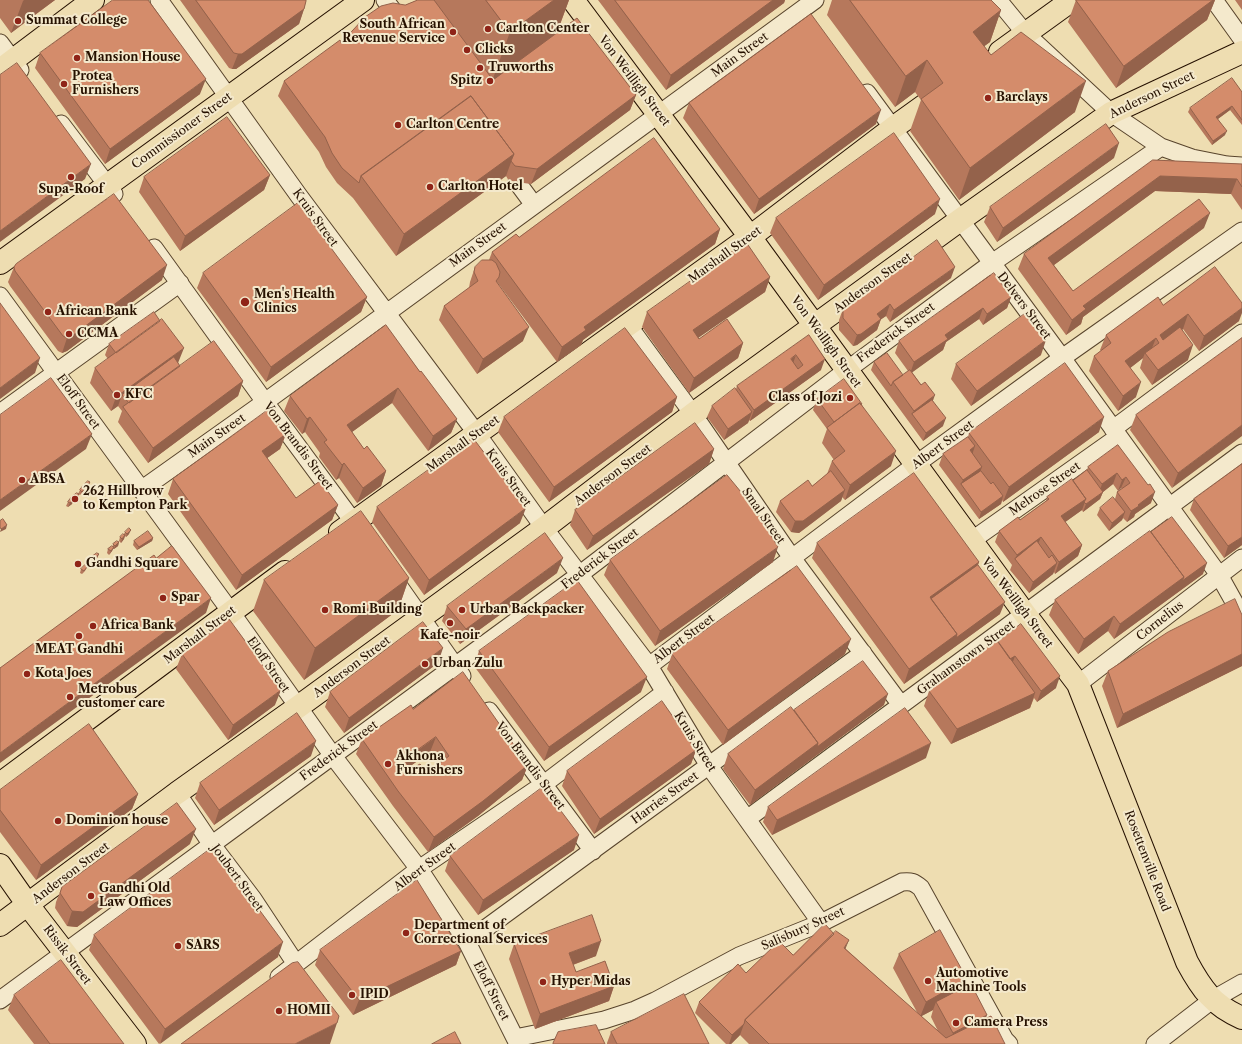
<!DOCTYPE html>
<html>
<head>
<meta charset="utf-8">
<style>
	body { margin:0 }
	canvas { display:block; background:#eeddb1 }
</style>
</head>
<body>
<canvas width="1242" height="1044"></canvas>
<script>
const context = document.querySelector('canvas').getContext('2d');
context.lineJoin = 'round';
function trace(path, color, width, dash) {
  context.strokeStyle = color;
  context.lineWidth = width;
  context.lineCap = dash ? 'butt' : 'round';
  context.setLineDash(dash || []);
  context.stroke(path);
}
function fill(path, color) {
  context.fillStyle = color;
  context.fill(path, 'evenodd');
}
function drawText(font, color, halo, rows, align = 'center') {
  context.font = font + ' "Libre Caslon Text",serif';
  context.lineWidth = 4;
  context.setLineDash([]);
  context.textBaseline = 'middle';
  context.strokeStyle = halo;
  context.fillStyle = color;
  for (const [text, x, y, turn = 0] of rows) {
    context.save();
    context.translate(x, y);
    context.rotate((+turn || 0) * Math.PI / 180);
    context.textAlign = isNaN(turn) ? turn : align;
    if (halo) context.strokeText(text, 0, 0);
    context.fillText(text, 0, 0);
    context.restore();
  }
}
const minor = new Path2D(`
	M159,0l140,196 178,238 67,94 105,138 60,100 112,157
	M385,0l15,20
	M998,0l27,33 86,80 50,34 31,11 35,7 15,1
	M1214,0l28,39
	M0,43l20,27
	M867,93l195,265 157,217 23,41
	M61,124l53,70
	M517,182l17,23
	M154,248l111,154 96,130
	M0,296l231,316 102,144 86,113 48,73 51,102
	M628,325l65,89 99,144 109,147
	M0,413l180,-130
	M1113,429l129,-96
	M141,490l124,-88 550,-402
	M971,541l147,-104
	M391,575l71,101
	M649,666l266,-201 147,-107 180,-127
	M1078,684l164,-126
	M489,711l104,140
	M177,793l35,52 41,54 43,65
	M747,819l495,-366
	M467,942l396,-289
	M279,977l140,-108 125,-85 121,-92
	M0,1000l579,-425 268,-205 145,-107 169,-116
	M515,1038l89,-18 31,-10 20,-9 84,-45 82,-33 81,-41c9,-1 12,0 19,6l84,152 4,4
	M1155,1044l57,-44 30,-17`);
const major = new Path2D(`
	M573,0l177,237 275,377 53,70 109,278c15,28 26,43 55,56
	M1000,52l72,-52
	M0,70l93,-70
	M0,263l363,-263
	M340,532l410,-295 143,-109 32,-23
	M0,784l285,-212
	M0,865l28,40 107,139
	M0,925l177,-132 121,-86 246,-179 149,-114 267,-194 151,-107 131,-61`);
trace(minor, '#58442c', 19);
trace(major, '#261100', 24);
trace(minor, '#f4e9cc', 17);
trace(major, '#eeddb1', 22);
fill(new Path2D(`
	M0,0h55l-44,33 -11,-15z
	M180,0h126l-2,9 -5,15 -63,45h-4l-3,-1z
	M418,0h151l-12,33 79,62 -6,15 -99,74 -22,-3 -3,-5 -110,80 -43,-58 -16,-15 -11,-16 -7,-15 -41,-56 6,-15 57,-38 64,-38z
	M598,0h187l-1,3 -118,87z
	M832,0h159l10,10 -11,32 -6,4 7,9 84,57 -116,88 -49,-69 11,-31 -6,-8 -20,15 -68,-92z
	M1076,0h139l-8,20 -91,68 -48,-66z
	M1235,0h7v10z
	M40,53l160,41 -95,70 -70,-96z
	M1242,92v33l-12,-15 -12,9 7,16 -13,10 -24,-33 2,-4z
	M689,103l187,21 -122,90 -71,-96z
	M1114,158l-117,84 -13,-20 6,-15z
	M1153,160l89,4v46l-11,-16 -76,-3 -101,74 19,26 131,-63 -121,89 -2,7 -15,11 -48,-66 6,-15z
	M270,175l-6,15 -84,61 -41,-59 5,-15z
	M935,214l-117,86 -48,-67 6,-15z
	M720,229l-5,15 -132,96 -2,5 -24,17 -60,-80 26,59 -46,33 -38,-54 5,-14 25,-18 1,-6 5,-15 14,-7 3,-8 27,-15z
	M14,267l148,13 -95,71 -5,2 -4,-2 -48,-65 -2,-4z
	M203,273l164,24 -6,15 -95,70 -69,-94z
	M770,277l-5,15 -67,45 1,2 44,4 -5,15 -49,35 -47,-66 5,-15z
	M951,278l-61,44 -4,-6 -5,3 -4,11 -20,15 -4,1 -14,-16v-10l4,-11z
	M1011,297l-4,11 -24,17 -4,-6 -33,23 -3,8 -31,22 21,29 10,25 -20,15 -52,-71 3,-8 29,13 5,-4 -13,-18 4,-12z
	M1163,305l76,16 -40,30 -16,-22 -1,1 6,30 -36,25 -12,-17 3,-10 -13,10 6,29 -18,14 -29,-40 5,-15 7,-5 -1,-1 6,-15z
	M809,335l12,35 -71,51 -1,-1 -1,3 -24,17 -17,-23 5,-11 24,-17 1,-3z
	M1242,338l-70,150 -42,-58 6,-15z
	M109,344l69,19 2,3 63,15 -5,15 -90,67 -30,-41 4,-11 -4,-5 -7,5 -21,-28 5,-15 13,-9 -3,-4z
	M1041,355l-70,51 -20,-27 5,-15z
	M420,372l37,47 -6,14 -23,18 -36,-48 -40,29 12,17 22,22 -5,15 -24,17 -18,-25 -3,2 -17,-23 1,-4 -15,-21 -3,2 -18,-23 6,-15z
	M677,397l-5,15 -123,90 -51,-70 6,-15z
	M817,399l45,5v1l29,61 -46,34 -3,-3 -1,4 -42,32 -8,-1 -15,-20 4,-11 32,-15 15,-12 5,-13 2,-1 -12,-17 5,-14 -14,-19z
	M1099,432l-96,70 -1,-2 -1,4 -22,15 -40,-54 4,-11 25,-17 1,-4z
	M286,434l-6,15 -13,9 29,40 42,7 -6,15 -96,70 -68,-96 5,-15z
	M1118,445l33,58 -16,11 -1,3 -7,5 -4,-4 -1,2 -13,11 -12,-16 3,-7 15,-9 2,-7 5,-3 -1,-1 -3,3 -5,-7 -10,8 -3,7 -17,13 -1,-2 -17,12 17,23 -4,11 -23,18 -1,-2 -1,2 -24,19 -19,-23 2,-5 -17,-23 4,-11 21,-11 26,-19 1,-4 26,-16 14,-11 1,-3z
	M714,449l-5,15 -122,86 -17,-25 5,-15z
	M85,484l4,2 -3,4 -2,-1 -1,3 -3,3 -2,-1 2,-4 4,-3z
	M79,494l-2,4 -3,4 -1,-1 -1,3 -4,3 -2,-1 2,-4 4,-3 1,-3z
	M1194,499l48,46 -18,13 -34,-48z
	M377,507l143,16 -96,72 -52,-73z
	M125,532l4,2 -3,3 -1,-1 -1,3 -3,4 -2,-2 1,-4 4,-3z
	M1151,532l52,42 -89,65 -6,-8 -30,23 -29,-39 6,-15z
	M153,538l-1,3 -15,9 -4,-5 1,-4z
	M119,542l-1,4 -4,3h-1l-1,2 -3,4 -2,-2 1,-4 5,-3v-2z
	M817,543l162,19 -1,3 22,49 -96,70 -92,-126z
	M99,554l-2,4 -3,4 -1,-1 -1,3 -3,4 -2,-2 1,-4 4,-3 1,-3z
	M610,560l163,2 -118,84 -51,-71z
	M87,567l-2,4 -3,3 -2,-1 1,-4z
	M557,573l-97,71 -18,-23 5,-15z
	M409,578l-11,32 -94,70 -51,-69 11,-31z
	M1242,615v51l-125,62 -15,-42 6,-15z
	M998,642l58,46 -19,14 -3,-4 -4,10 -79,36 -27,-38 5,-15z
	M479,651l162,41 -97,69 -70,-95z
	M182,654l93,51 -47,35 -52,-71z
	M672,654h173l-122,91 -56,-76z
	M438,663l-94,70 -19,-26 5,-15z
	M884,705l-134,100 -27,-36 5,-15 66,-44z
	M413,709l115,56 -6,15 -44,36 -50,36 -35,-46 -37,-52 6,-15zM430,752l9,12 -12,9 -16,-4 -2,-2z
	M696,750l-5,14 -97,70 -32,-48 5,-15z
	M311,756l-97,69 -19,-27 5,-15z
	M926,758l-154,77 -9,-13 5,-15z
	M0,790l138,4 -6,15 -96,71 -36,-48z
	M190,844l-113,83 -10,-1 -12,-18 1,-6 6,-15z
	M574,850l-96,65 -33,-44 5,-15z
	M834,934l12,15 72,65 -25,-46 6,-14 65,33 22,32 19,25h-256l-9,-9 -9,9h-5l-31,-31 4,-11 47,-29 47,-18zM933,1010l-2,7 7,14 -17,-15z
	M94,935l184,22 -119,87 -70,-94z
	M514,944l82,12 -23,9 3,7 38,14 -5,15 -74,28 -26,-70z
	M320,950l141,1 -5,14 -103,50 -38,-50z
	M14,995l110,49h-90l-26,-34z
	M611,1032l98,12h-102v-1z`), '#b6785c');
fill(new Path2D(`
	M24,0h17l-5,14 -25,19 12,-32z
	M41,0h14l-19,14z
	M554,0h15l-18,48 -64,47 23,-63z
	M773,0h12l-1,3 -118,87 5,-15z
	M1213,0h2l-8,20 -91,68 8,-22z
	M304,9l-5,15 -63,45h-4l6,-15z
	M1001,10l-11,32 -28,21 11,-31z
	M927,60l-12,32 -20,15 11,-31z
	M206,79l-6,15 -95,70 5,-15z
	M1086,81l-11,31 -116,88 11,-32z
	M636,95l-6,15 -99,74 6,-15z
	M1232,106l-2,4 -15,11 1,-4z
	M881,110l-5,14 -122,90 5,-15z
	M1227,131l-2,4 -13,10 1,-4z
	M1119,143l-5,15 -117,84 6,-14z
	M514,154l-8,22 -110,80 8,-22z
	M91,164l-6,15 -85,63v-11z
	M270,175l-6,15 -84,61 5,-15z
	M1160,176l77,3 -6,15 -76,-3 -112,82 5,-15z
	M940,199l-5,15 -117,86 6,-15z
	M1210,213l-6,15 -121,89 -2,7 -15,11 6,-15 11,-14z
	M720,229l-5,15 -132,96 -2,5 -24,17 5,-15 22,-20z
	M167,265l-5,15 -95,71 -5,2 5,-15z
	M955,267l-4,11 -61,44 4,-12z
	M770,277l-5,15 -77,53 5,-15z
	M367,297l-6,15 -95,70 5,-15z
	M1011,297l-4,11 -24,17 4,-11z
	M890,304l-4,12 -13,9 4,-11z
	M983,308l-4,11 -33,23 -3,8 -33,24 4,-12 31,-27z
	M1242,308v5l-3,8 -40,30 5,-15z
	M1188,314l-5,15 -26,19 2,-5 1,-8z
	M881,319l-4,11 -20,15 -4,1 4,-11z
	M529,327l-6,14 -46,33 6,-15z
	M1156,338l-6,15h-5l-2,5 -23,18 5,-15z
	M1046,340l-5,15 -70,51 6,-15z
	M743,343l-5,15 -49,35 5,-15z
	M1193,345l-5,15 -36,25 6,-15z
	M184,348l-6,15 -52,37 -4,-5 -4,11 -7,5 5,-14z
	M796,355l-4,11 -1,-7z
	M40,358l-5,15 -35,26v-11z
	M825,359l-4,11 -71,51 4,-11z
	M243,381l-5,15 -90,67 5,-15z
	M1141,382l-5,15 -18,14 5,-15z
	M398,388l-6,15 -51,37 6,-15z
	M935,395l-4,11 -19,8 2,-3z
	M677,397l-5,15 -123,90 5,-15z
	M752,412l-4,11 -24,17 4,-11z
	M310,417l-5,15 -3,2 5,-15z
	M1104,417l-5,15 -96,70 6,-15z
	M946,418l-3,8 -20,15 3,-8z
	M457,419l-6,14 -23,18 5,-15z
	M1242,425v11l-70,52 6,-15z
	M92,434l-6,15 -86,62v-11z
	M286,434l-6,15 -24,17 6,-15z
	M975,446l-4,12 -1,-8z
	M714,449l-5,15 -122,86 6,-14z
	M896,451l-5,15 -46,34 5,-15z
	M344,463l-5,15 -3,2 6,-15z
	M982,467l-4,11 -17,6 2,-4z
	M386,471l-5,15 -24,17 6,-15z
	M1117,473l-4,11 -15,12 4,-12z
	M1126,477l-5,11 -3,3 4,-11z
	M90,482l-1,4 -3,4 1,-4z
	M845,490l-4,11 -42,32 -8,-1 4,-11z
	M1103,492l-3,7 -17,13 3,-8z
	M1155,492l-4,11 -16,11 -1,3 -7,5 4,-11 7,-6z
	M79,494l-2,4 -3,4 1,-4z
	M1003,496l-2,8 -22,15 2,-7z
	M1086,499l-4,11 -25,18 4,-12z
	M73,500l-1,4 -4,3 2,-4z
	M338,505l-6,15 -96,70 6,-15z
	M526,508l-6,15 -96,72 5,-15z
	M1125,512l-3,8 -13,11 3,-8z
	M7,525l-1,4 -6,3 1,-3z
	M131,530l-2,4 -3,3 1,-3z
	M125,535l-1,4 -3,4 1,-4z
	M1041,537l-5,12 -21,10 2,-4z
	M1242,537v8l-18,13 4,-12z
	M153,538l-1,3 -15,9 2,-3z
	M119,542l-1,4 -4,3 1,-3z
	M1082,545l-4,11 -23,18 4,-12z
	M114,547l-2,4 -3,4 2,-4z
	M778,547l-5,15 -118,84 5,-15z
	M99,554l-2,4 -3,4 1,-4z
	M563,558l-6,15 -97,71 6,-15z
	M94,560l-2,4 -3,4 1,-4z
	M979,562l-6,15 -44,24 1,-4z
	M1057,563l-4,11 -24,19 4,-11z
	M1207,563l-4,11 -89,65 6,-15 64,-47z
	M409,578l-11,32 -94,70 11,-32z
	M211,598l-5,15 -206,150v-10z
	M1005,602l-5,12 -96,70 5,-15 48,-35z
	M1114,616l-6,15 -30,23 6,-15z
	M851,639l-6,15 -122,91 5,-15z
	M443,648l-5,15 -94,70 5,-15z
	M1242,654v12l-125,62 6,-14z
	M1015,656l-4,11 -1,-8z
	M1060,676l-4,12 -19,14 4,-11z
	M647,677l-6,15 -97,69 5,-14z
	M281,690l-6,15 -47,35 5,-15z
	M1035,693l-5,15 -79,36 6,-15z
	M888,694l-4,11 -134,100 5,-15 63,-47z
	M436,737l-6,15 -32,23 6,-15z
	M316,741l-5,15 -97,69 5,-15z
	M931,743l-5,15 -154,77 5,-15z
	M696,750l-5,14 -97,70 6,-15z
	M528,765l-6,15 -44,36 -50,36 6,-15z
	M138,794l-6,15 -96,71 5,-15z
	M196,829l-6,15 -113,83 -10,-1 5,-15z
	M579,835l-5,15 -96,65 5,-15z
	M849,940l-6,15 1,-7z
	M601,941l-5,15 -32,12 5,-15z
	M283,942l-5,15 -118,87 5,-15z
	M461,951l-5,14 -103,50 6,-15z
	M967,979l-5,15 -26,8 -3,8 -13,7 6,-15z
	M614,986l-5,15 -74,28 5,-15z
	M987,1015l-5,14 -33,15 4,-11z
	M337,1023l-7,21h-35z
	M744,1024l-4,11 -9,9h-2l3,-9z`), '#94624b');
const building = new Path2D(`
	M113,0h35l58,79 -96,70 -70,-96z
	M196,0h110v1l-2,8 -62,45h-4l-4,-1z
	M418,0h16l59,80 84,-62 59,77 -99,74 -22,-3 -4,-5 3,-7 -43,-58 -110,80 -2,7 -17,-15 -10,-15 -7,-16 -41,-56 56,-41 1,3 24,-26 16,-11 12,-3 12,2z
	M486,0h68l-44,32z
	M615,0h158l-102,75z
	M850,0h141l10,10 -28,22 18,23 30,-23 65,49 -116,87 -49,-69 22,-16 -16,-23 -21,16z
	M1076,0h137l-89,66z
	M811,14l70,96 -122,89 -70,-96z
	M17,63l74,101 -91,67v-156z
	M1232,78l10,14v28l-10,-14 -16,11 11,14 -14,10 -23,-33z
	M471,96l43,58 -110,80 -43,-58z
	M227,117l43,58 -85,61 -41,-59z
	M1106,124l13,19 -116,85 -13,-21z
	M894,133l46,66 -116,86 -48,-67z
	M654,138l66,91 -136,98 2,3 -24,17 -70,-95 24,-18 3,3z
	M1153,160l89,4v23l-5,-8 -77,-3 -112,82 25,33 126,-92 11,14 -127,93 3,3 -14,11 -48,-66z
	M114,194l53,71 -95,71 -5,2 -4,-2 -48,-65 -1,-4 2,-3z
	M298,203l69,94 -96,70 -68,-94z
	M937,240l18,27 -61,43 -4,-6 -13,10 4,5 -20,15 -4,1 -14,-17v-9z
	M746,242l24,35 -77,53 6,9 28,-20 16,24 -49,35 -47,-66z
	M482,260h10l4,3 4,9 -1,5 -3,4 33,46 -46,32 -39,-53 34,-25 -4,-9 1,-5z
	M1215,267l27,36v5l-38,28 -16,-22 -28,21 3,5 17,-13 13,18 -35,25 -13,-17 14,-10 -3,-5 -31,23 16,21 -18,14 -29,-40 17,-13 -5,-8 52,-38 5,8z
	M994,273l17,24 -24,17 -4,-6 -38,27 3,4 -34,23 -15,-21z
	M0,303l40,55 -40,30z
	M154,312l6,9 -44,32 -7,-9z
	M1026,313l20,27 -69,51 -21,-27z
	M162,319l22,29 -68,49 -21,-29z
	M386,325l34,47 1,-1 36,48 -24,17 -35,-48 -51,37 17,24 3,-3 19,25 -23,17 -19,-25 -2,2 -18,-23 3,-2 -17,-23 -3,2 -17,-23z
	M625,328l52,69 -123,90 -50,-70z
	M809,335l16,24 -71,51 -17,-24zM796,355l7,10 -5,4 -7,-10z
	M1242,338v87l-64,48 -42,-58z
	M214,341l29,40 -90,67 -30,-41z
	M887,353l16,22 -10,7 -2,4 -17,-24z
	M174,357l6,9 -51,37 -7,-8z
	M1065,363l39,54 -95,70 -40,-54z
	M910,370l11,15 4,-3 10,13 -21,16 -21,-29z
	M51,378l41,56 -92,66v-85z
	M844,379l18,25 -1,1 -1,-2 -26,19 -17,-23z
	M735,388l17,24 -24,17 -16,-23z
	M932,400l14,18 -20,15 -14,-19z
	M860,403l36,48 -46,34 -18,-24 13,-10 -18,-23z
	M268,410l18,24 -24,17 34,47 24,-17 18,24 -96,70 -69,-96z
	M695,423l19,26 -121,87 -18,-26z
	M968,437l7,9 -5,4 12,17 -19,13 -20,-26z
	M473,438l53,70 -97,72 -52,-73z
	M1118,445l30,40 2,-1 5,8 -17,13 1,1 -8,5 -14,-19 13,-9 -4,-6 -4,3 -5,-7 -15,11 -14,-17z
	M1242,464v73l-14,9 -34,-47z
	M1087,470l16,22 -17,12 -2,-2 2,-3 -13,-18z
	M831,471l14,19 -42,31h-8l-15,-20 28,-21 4,6z
	M981,471l10,13 2,-2 10,14 -22,16 -20,-28z
	M914,473l65,89 -49,35 27,37 -48,35 -92,-126z
	M727,475l28,34 23,38 -118,84 -50,-71z
	M1072,479l14,20 -25,17 21,29 -23,17 -18,-25 -24,18 -18,-24 19,-14 2,3 29,-21 -2,-2z
	M88,481l2,1 -3,4 -2,-2z
	M83,486l2,2 -3,4 -2,-2z
	M77,493l2,1 -4,4 -2,-2z
	M1113,497l12,15 -13,11 -12,-15z
	M71,498l2,2 -3,3 -2,-1z
	M361,511l48,67 -94,70 -51,-68z
	M1172,517l35,46 -25,18 2,-4 -33,-45z
	M3,519l4,6 -6,4 -1,-2v-6z
	M129,528l2,2 -4,4 -2,-2z
	M148,531l5,7 -14,9 -5,-6z
	M1150,531l34,46 -64,47 -6,-8 -30,23 -29,-39z
	M545,533l18,25 -97,71 -19,-23z
	M123,534l2,1 -3,4 -2,-2z
	M117,541l2,1 -4,4 -2,-2z
	M1037,541l12,17 3,-3 5,8 -24,19 -18,-23z
	M112,546l2,1 -3,4 -3,-2z
	M172,546l39,52 -211,155v-85l154,-113 2,3z
	M97,553l2,1 -4,4 -2,-2z
	M92,559l2,1 -4,4 -2,-2z
	M85,565l2,2 -3,4 -3,-2z
	M978,565l27,37 -49,36 1,-4 -26,-35z
	M797,566l54,73 -123,91 -56,-76z
	M577,580l70,97 -98,70 -70,-96z
	M1235,599l7,16v39l-119,60 -15,-43 60,-39z
	M229,619l52,71 -48,35 -51,-71z
	M423,622l20,26 -94,70 -19,-26z
	M1021,624l39,52 -19,15 -26,-35 -5,3 -12,-17z
	M997,640l38,53 -78,36 -28,-38z
	M863,661l25,33 -71,53 1,-4 -24,-33z
	M463,672l65,93 -45,36 -49,36 -36,-46 -36,-52 49,-34 2,4zM436,737l13,19 -22,17 -7,-9 -9,5 -7,-9z
	M662,701l34,49 -96,69 -33,-48z
	M791,707l27,36 -63,47 -27,-36z
	M905,708l26,35 -154,77 -9,-13z
	M297,713l19,28 -97,69 -19,-27z
	M89,724l49,70 -97,71 -41,-55v-20z
	M543,787l36,48 -96,65 -33,-44z
	M177,803l19,26 -113,83 -11,-1 -12,-18 2,-6z
	M213,847l70,95 -118,87 -71,-94z
	M417,880l44,71 -102,49 -39,-50z
	M592,915l9,26 -32,12 7,19 29,-11 9,25 -74,28 -26,-70z
	M825,924l9,10 -89,86 -1,4 -12,11 -33,-33 39,-38 8,9 33,-32 14,14z
	M940,930l27,49 -41,23 -27,-48z
	M836,931l13,9 -5,8 102,90 45,-22 14,28h-236l-24,-24z
	M61,960l63,84h-74l-36,-49z
	M298,962l41,54 -2,7 -42,21h-114l111,-81z
	M971,984l16,31 -34,18 -17,-31z
	M684,994l25,50h-92l-6,-12z
	M596,1025l9,19h-52v-1l5,-11z
	M455,1032l6,12h-29z`);
fill(building, '#d48c6b');
trace(building, '#94624b', 1);
for (const [x, y, r, color] of [
	[18,21,4,"#8f2418"],
	[488,29,4,"#8f2418"],
	[453,32,4,"#8f2418"],
	[467,50,4,"#8f2418"],
	[77,58,4,"#8f2418"],
	[480,68,4,"#8f2418"],
	[490,81,4,"#8f2418"],
	[64,84,4,"#8f2418"],
	[988,98,4,"#8f2418"],
	[398,125,4,"#8f2418"],
	[71,177,4,"#8f2418"],
	[430,187,4,"#8f2418"],
	[245,302,5,"#8f2418"],
	[48,312,4,"#8f2418"],
	[69,334,4,"#8f2418"],
	[117,395,4,"#8f2418"],
	[850,398,4,"#8f2418"],
	[22,480,4,"#8f2418"],
	[75,499,4,"#8f2418"],
	[78,564,4,"#8f2418"],
	[163,598,4,"#8f2418"],
	[325,610,4,"#8f2418"],
	[462,610,4,"#8f2418"],
	[450,623,4,"#8f2418"],
	[93,626,4,"#8f2418"],
	[79,636,4,"#8f2418"],
	[425,664,4,"#8f2418"],
	[27,674,4,"#8f2418"],
	[70,697,4,"#8f2418"],
	[388,764,4,"#8f2418"],
	[58,821,4,"#8f2418"],
	[91,896,4,"#8f2418"],
	[406,933,4,"#8f2418"],
	[178,946,4,"#8f2418"],
	[928,981,4,"#8f2418"],
	[543,982,4,"#8f2418"],
	[352,995,4,"#8f2418"],
	[279,1011,4,"#8f2418"],
	[956,1023,4,"#8f2418"]
]) {
  const dot = new Path2D();
  dot.arc(x, y, r, 0, 2 * Math.PI);
  context.fillStyle = color;
  context.fill(dot);
  trace(dot, '#f4e9cc', 1.5);
}
drawText('bold 12px', '#261100', '#f4e9cc', [
	["Summat College",26,21],
	["South African",445,25,"right"],
	["Revenue Service",445,39,"right"],
	["Carlton Center",496,29],
	["Clicks",475,50],
	["Mansion House",85,58],
	["Truworths",488,68],
	["Protea",72,77],
	["Furnishers",72,91],
	["Spitz",482,81,"right"],
	["Barclays",996,98],
	["Carlton Centre",406,125],
	["Carlton Hotel",438,187],
	["Supa-Roof",71,190,"center"],
	["Men's Health",254,295],
	["Clinics",254,309],
	["African Bank",56,312],
	["CCMA",77,334],
	["KFC",125,395],
	["Class of Jozi",842,398,"right"],
	["ABSA",30,480],
	["262 Hillbrow",83,492],
	["to Kempton Park",83,506],
	["Gandhi Square",86,564],
	["Spar",171,598],
	["Romi Building",333,610],
	["Urban Backpacker",470,610],
	["Africa Bank",101,626],
	["Kafe-noir",450,636,"center"],
	["MEAT Gandhi",79,650,"center"],
	["Urban Zulu",433,664],
	["Kota Joes",35,674],
	["Metrobus",78,690],
	["customer care",78,704],
	["Akhona",396,757],
	["Furnishers",396,771],
	["Dominion house",66,821],
	["Gandhi Old",99,889],
	["Law Offices",99,903],
	["Department of",414,926],
	["Correctional Services",414,940],
	["SARS",186,946],
	["Automotive",936,974],
	["Machine Tools",936,988],
	["Hyper Midas",551,982],
	["IPID",360,995],
	["HOMII",287,1011],
	["Camera Press",964,1023]
], 'left');
drawText('12px', '#261100', '#f4e9cc', [
	["Main Street",740,55,-36],
	["Von Weilligh Street",634,81,53],
	["Anderson Street",1152,95,-26],
	["Commissioner Street",182,131,-36],
	["Kruis Street",315,218,54],
	["Main Street",478,245,-36],
	["Marshall Street",725,255,-36],
	["Anderson Street",873,283,-36],
	["Delvers Street",1024,306,53],
	["Frederick Street",896,333,-36],
	["Von Weilligh Street",826,342,54],
	["Eloff Street",78,402,54],
	["Main Street",217,436,-35],
	["Marshall Street",463,444,-36],
	["Albert Street",943,445,-36],
	["Von Brandis Street",298,446,53],
	["Anderson Street",613,475,-37],
	["Kruis Street",508,478,54],
	["Melrose Street",1045,489,-35],
	["Smal Street",763,516,55],
	["Frederick Street",600,559,-37],
	["Von Weilligh Street",1017,603,53],
	["Cornelius",1160,621,-38],
	["Marshall Street",200,635,-37],
	["Albert Street",684,639,-37],
	["Grahamstown Street",966,658,-36],
	["Eloff Street",268,665,55],
	["Anderson Street",352,667,-37],
	["Kruis Street",695,742,58],
	["Frederick Street",339,751,-36],
	["Von Brandis Street",530,766,53],
	["Harries Street",665,798,-36],
	["Rosettenville Road",1147,861,69],
	["Albert Street",425,867,-36],
	["Anderson Street",71,873,-37],
	["Joubert Street",237,878,54],
	["Salisbury Street",803,929,-24],
	["Rissik Street",67,955,53],
	["Eloff Street",491,991,63]
]);
</script>
</body>
</html>
